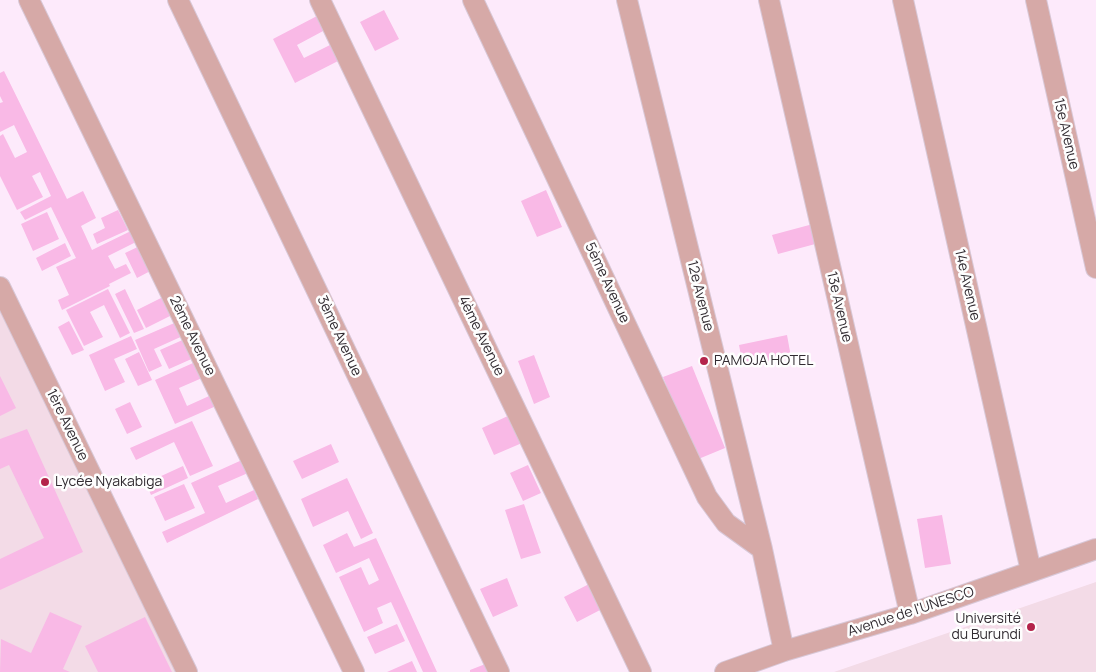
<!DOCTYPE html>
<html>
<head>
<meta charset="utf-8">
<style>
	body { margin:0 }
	canvas { display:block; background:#fdeafb }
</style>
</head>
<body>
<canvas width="1096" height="672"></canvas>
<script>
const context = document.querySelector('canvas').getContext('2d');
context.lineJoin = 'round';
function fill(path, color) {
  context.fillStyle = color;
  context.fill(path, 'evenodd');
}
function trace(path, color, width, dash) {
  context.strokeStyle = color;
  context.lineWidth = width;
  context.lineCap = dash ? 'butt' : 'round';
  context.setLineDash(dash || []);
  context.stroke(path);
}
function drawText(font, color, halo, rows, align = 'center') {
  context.font = font + ' Manrope,sans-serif';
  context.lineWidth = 5;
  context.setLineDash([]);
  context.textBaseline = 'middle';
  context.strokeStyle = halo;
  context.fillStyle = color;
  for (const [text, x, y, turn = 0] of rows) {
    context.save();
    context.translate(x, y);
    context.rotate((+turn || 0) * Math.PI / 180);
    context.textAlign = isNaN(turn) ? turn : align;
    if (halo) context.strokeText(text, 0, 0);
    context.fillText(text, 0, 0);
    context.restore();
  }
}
fill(new Path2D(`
	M0,291l180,381h-180z
	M1096,582v90h-262z`), '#f3dbe7');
fill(new Path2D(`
	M384,10l15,29 -24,12 -15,-29z
	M317,16l8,14 -28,15 7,13 28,-14 8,16 -45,23 -22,-44z
	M4,71l63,128 16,-8 13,27 -15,8 11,24 45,-22 5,11 -34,17 7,13 11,-5 5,9 -22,11 1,2 -48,24 -4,-10 11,-5 -13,-28 20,-9 -25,-51 -26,13 -5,-8 31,-16 -11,-24 -8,4 11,21 -26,13 -17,-34v-40l3,-2 12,24 12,-6 -13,-27 -14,7v-29l3,-1 -3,-6v-23z
	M546,190l16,37 -25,10 -16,-36z
	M118,210l10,20 -31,14 -4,-10 12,-6 -4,-10z
	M47,212l12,27 -26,12 -12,-27z
	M813,224l6,19 -41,11 -6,-19z
	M65,243l6,13 -29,15 -6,-13z
	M144,244l12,24 -19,10 -12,-25z
	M108,289l22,44 -10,5 -16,-33 -14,7 13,25 -19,9 -18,-36z
	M125,289l19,40 -10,4 -19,-39z
	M167,295l9,18 -30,15 -9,-18z
	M69,321l15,29 -12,5 -14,-28z
	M179,321l6,14 -31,14 8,17 -13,6 -14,-32z
	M787,335l4,22 -48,9 -4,-21z
	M131,336l6,13 -23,10 11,23 -20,9 -16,-36z
	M187,338l9,19 -27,12 -9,-19z
	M139,352l13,28 -14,6 -13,-27z
	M534,355l16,42 -16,7 -16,-43z
	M202,359l7,16 -30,13 8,18 31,-14 5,11 -48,21 -20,-44z
	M692,366l33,82 -29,12 -33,-83z
	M0,376l16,32 -16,8z
	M130,402l12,25 -15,7 -12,-25z
	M510,415l12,28 -28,12 -12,-27z
	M192,421l21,45 -23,10 -16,-34 -38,18 -6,-12z
	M27,429l56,123 -83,38v-31l44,-21 -35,-73 -9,4v-30z
	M331,444l8,18 -37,17 -9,-18z
	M242,460l6,13 -30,13 8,17 28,-13 4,9 -91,44 -5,-11 43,-19 -14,-30z
	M528,465l13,28 -18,8 -13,-28z
	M183,466l5,12 -37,17 -5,-12z
	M347,478l26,55 -12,6 -13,-28 -35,16 -12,-28z
	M184,484l11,24 -30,13 -11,-24z
	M524,504l17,49 -20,6 -16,-49z
	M942,515l9,49 -26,4 -8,-49z
	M347,533l7,14 22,-9 61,134h-14l-32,-70 -14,6 6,15 -19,9 -25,-55 22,-10 8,18 10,-5 -10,-22 -33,15 -13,-28z
	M507,578l11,28 -25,11 -13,-28z
	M589,584l13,25 -25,13 -13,-25z
	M50,612l32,14 -19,43 7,3h-70l1,-33 30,14z
	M145,617l27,55h-74l-13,-26z
	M397,624l8,17 -30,13 -8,-17z
	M412,661l5,11h-30z
	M488,663l4,9h-22v-2z`), '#f9b9e6');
const minor = new Path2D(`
	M29,0l325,672
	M178,0l321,672
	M320,0l321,672
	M473,0l234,497 19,26 36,26
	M627,0l135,549 22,102
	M769,0l141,614
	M903,0l128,571
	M1036,0l60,268
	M0,287l187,385
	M725,672l59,-21 126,-37 186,-65`);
trace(minor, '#d8c8d7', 22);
trace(minor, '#d6a9a7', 20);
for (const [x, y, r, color] of [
	[704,361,5,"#b4234b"],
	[45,482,5,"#b4234b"],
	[1031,627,5,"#b4234b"]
]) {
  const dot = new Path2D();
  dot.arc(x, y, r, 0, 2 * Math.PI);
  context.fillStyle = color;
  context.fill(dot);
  trace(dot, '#fefefe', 2);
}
drawText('14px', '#312b31', '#fefefe', [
	["15e Avenue",1066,134,77],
	["5ème Avenue",607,283,65],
	["14e Avenue",967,285,77],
	["12e Avenue",700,296,76],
	["13e Avenue",839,307,77],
	["2ème Avenue",192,336,64],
	["3ème Avenue",339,336,65],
	["4ème Avenue",481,336,64],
	["1ère Avenue",67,425,64],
	["Avenue de l'UNESCO",911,612,-18]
]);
drawText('14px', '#312b31', '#fefefe', [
	["PAMOJA HOTEL",714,361],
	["Lycée Nyakabiga",55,482],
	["Université",1021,619,"right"],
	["du Burundi",1021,635,"right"]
], 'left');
</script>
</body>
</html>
